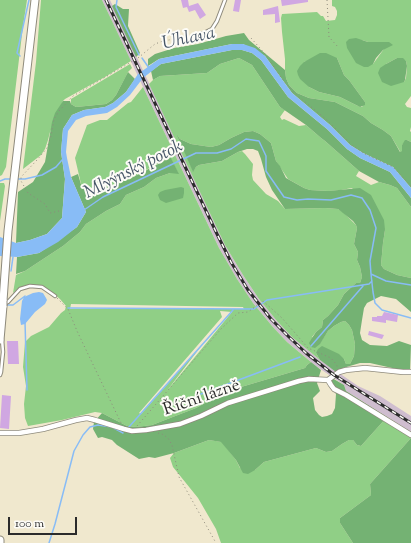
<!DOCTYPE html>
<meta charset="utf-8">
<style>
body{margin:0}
#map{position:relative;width:411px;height:543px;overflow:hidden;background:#f0e8ce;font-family:"Sorts Mill Goudy",serif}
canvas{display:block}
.scale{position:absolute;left:8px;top:517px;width:69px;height:18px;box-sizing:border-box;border:2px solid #2b2b2b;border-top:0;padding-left:5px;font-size:12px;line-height:14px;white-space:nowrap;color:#2b2b2b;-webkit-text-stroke:3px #fdfcf7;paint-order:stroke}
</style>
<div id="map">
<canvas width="411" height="543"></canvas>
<div class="scale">100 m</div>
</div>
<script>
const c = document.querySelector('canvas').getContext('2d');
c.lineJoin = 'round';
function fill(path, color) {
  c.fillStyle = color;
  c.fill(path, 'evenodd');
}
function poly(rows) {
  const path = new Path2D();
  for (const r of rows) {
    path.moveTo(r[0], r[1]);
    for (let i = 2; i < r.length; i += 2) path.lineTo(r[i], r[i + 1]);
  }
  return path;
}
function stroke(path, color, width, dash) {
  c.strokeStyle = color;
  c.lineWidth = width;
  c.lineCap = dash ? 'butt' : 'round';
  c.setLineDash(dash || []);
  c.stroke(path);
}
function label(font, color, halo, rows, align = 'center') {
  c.font = font + ' "Sorts Mill Goudy",serif';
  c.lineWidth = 4;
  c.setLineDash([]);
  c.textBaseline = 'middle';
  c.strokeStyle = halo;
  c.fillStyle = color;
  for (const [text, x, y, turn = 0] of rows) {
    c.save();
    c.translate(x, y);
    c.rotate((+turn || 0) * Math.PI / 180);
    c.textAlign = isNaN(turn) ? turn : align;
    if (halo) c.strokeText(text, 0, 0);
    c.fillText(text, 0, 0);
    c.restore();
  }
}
fill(poly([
 [102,0,110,0,225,245,243,275,259,299,277,321,292,337,320,360,358,386,380,396,411,416,411,432,346,391,344,385,316,366,287,342,272,326,253,303,237,279,219,248]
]), '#cfbdcf');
fill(poly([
 [0,0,27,0,23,26,6,167,2,175,0,176],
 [41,0,102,0,131,61,105,77,65,99,63,101,50,132,48,140,45,149,41,155,23,169,36,62],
 [332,0,411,0,411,96,405,104,407,107,411,108,411,127,410,131,411,132,411,142,407,140,402,145,402,151,401,153,391,136,383,130,371,123,363,116,335,102,309,98,297,93,289,85,286,78,285,70,285,59,282,32,281,18,282,14,317,12,321,16,323,16,326,21,335,20,337,15,337,11,335,7,332,6],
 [362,40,368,42,375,43,389,42,373,64],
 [337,58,344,75,349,80,365,102,362,107,358,106,340,97,319,92,309,87,304,62,310,60],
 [397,58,406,61,407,66,406,78,404,82,400,82,386,64],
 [239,58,252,65,280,107,285,110,280,117,282,120,284,119,299,126,306,125,321,138,325,141,359,171,356,176,371,185,379,182,390,185,397,188,411,207,411,278,397,275,384,269,381,265,383,243,385,230,352,188,341,190,328,191,310,190,304,188,288,179,276,161,271,143,260,134,253,131,244,132,231,138,219,145,211,147,191,144,180,139,178,136,193,171,196,167,199,165,222,161,238,152,242,151,245,154,253,164,252,175,253,180,266,194,278,201,285,209,325,208,338,209,343,212,356,225,357,228,354,244,358,252,357,260,360,267,362,277,360,283,356,283,344,294,338,305,328,316,323,320,322,327,316,332,312,337,320,343,328,331,334,326,341,322,345,321,349,325,352,330,355,344,354,356,350,364,346,364,344,359,316,353,320,360,292,337,277,321,259,299,243,275,225,245,149,84,153,80,160,76,207,73,220,64],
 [130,64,132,68,128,72,125,78,116,95,112,100,106,104,76,107,71,104,71,99],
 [143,87,210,229,219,248,237,279,253,303,272,326,287,342,311,362,307,365,305,368,241,387,214,398,196,408,152,425,136,427,127,426,102,413,95,412,62,420,28,426,25,418,24,404,26,386,23,367,25,342,31,336,49,327,61,313,65,310,66,306,60,299,48,289,38,285,26,286,19,288,13,293,16,275,25,271,63,246,80,232,86,224,106,211,120,204,126,195,144,187,156,178,170,173,178,173,168,153,168,158,131,178,92,193,82,188,75,158,87,125,100,120,107,120,128,103,131,102],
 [71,304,243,307,244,309,70,309],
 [220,311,232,312,166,392,202,345,141,414,139,413,222,317],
 [0,183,4,183,5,186,0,221],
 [387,417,411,432,411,438,370,484,371,495,340,518,340,523,353,543,221,543,216,529,198,498,173,467,170,458,174,453,209,440,222,442,236,460,240,468,255,470,264,462,316,448,326,452,332,451,342,444,349,440,353,440,357,445,361,446]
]), '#90cf86');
fill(poly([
 [115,4,123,9,129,9,128,26,140,53,136,57,112,6],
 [244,33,249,40,285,70,286,78,289,85,297,93,309,98,335,102,363,116,371,123,383,130,391,136,400,152,402,151,402,145,405,140,407,140,411,142,411,188,393,167,363,153,350,145,330,125,292,93,265,56,243,44,232,44,159,59,148,66,148,59,155,54,174,48,198,44,226,36],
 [356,38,368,42,389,42,393,45,383,50,376,58,373,64,368,67,364,67,356,63,347,48,346,42,349,39],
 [232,50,242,50,252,53,261,60,288,97,327,129,347,149,360,158,390,172,411,198,411,207,397,188,390,185,379,182,359,171,325,141,321,138,306,125,280,107,252,65,239,58,220,64,207,73,160,76,153,80,151,71,161,64],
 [320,53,326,53,337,58,344,75,349,80,365,102,365,105,360,107,340,97,319,92,309,87,300,79,298,75,297,71,300,66,304,62],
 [397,58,403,58,406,61,407,66,405,80,404,82,391,86,382,82,378,73,380,68,386,64],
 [128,72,135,79,126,92,113,103,105,107,84,110,72,115,63,129,61,152,65,179,62,218,47,234,30,240,16,243,18,192,33,182,45,162,52,122,55,113,63,101,70,101,71,104,76,107,106,104,112,100,116,95],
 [253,131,260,134,271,143,276,161,280,166,286,178,304,188,310,190,328,191,360,188,371,195,384,220,385,230,383,243,381,265,384,269,397,275,411,278,411,312,396,299,381,296,367,303,364,308,362,320,360,333,362,340,370,345,387,346,399,341,411,345,410,372,370,363,360,363,343,368,336,372,320,360,316,353,318,349,322,346,339,354,344,359,346,364,350,364,354,356,355,344,352,330,349,325,345,321,341,322,334,326,328,331,320,344,315,348,311,347,309,343,312,338,316,332,322,327,323,320,328,316,338,305,344,294,356,283,360,283,362,277,360,267,357,260,358,252,354,244,357,228,356,225,353,221,338,209,325,208,285,209,272,190,266,177,261,159,258,151,253,149,247,149,238,152,222,161,199,165,196,167,193,172,177,135,180,139,191,144,211,147,219,145,231,138,244,132],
 [168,152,179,174,170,173,156,178,144,187,126,195,120,204,106,211,86,224,80,232,63,246,25,271,16,274,17,257,39,253,77,227,86,212,71,177,78,174,82,188,92,193,131,178,162,162,168,158],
 [181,187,184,188,184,193,183,198,166,203,160,200,158,195,160,192,165,190],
 [311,362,321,370,317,383,320,391,313,398,315,410,319,415,322,417,327,416,332,414,335,408,336,394,330,385,332,378,344,385,346,391,387,417,361,446,357,445,353,440,349,440,342,444,332,451,326,452,316,448,264,462,255,470,248,474,243,473,236,460,221,442,209,440,174,453,155,458,149,457,139,459,117,445,112,440,102,437,98,438,93,429,94,422,102,413,127,426,136,427,152,425,196,408,214,398,241,387,305,368,307,365],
 [411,438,411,543,353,543,340,523,340,518,371,495,370,484]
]), '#74b273');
fill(poly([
 [232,44,243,44,255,48,265,56,292,93,330,125,350,145,363,153,393,167,411,188,411,198,390,172,360,158,347,149,327,129,288,97,261,60,252,53,242,50,232,50,161,64,143,78,130,95,117,107,107,113,86,116,76,120,68,131,66,152,67,158,71,177,86,212,77,227,58,242,39,253,17,257,0,256,0,237,16,243,30,240,47,234,62,218,65,179,61,152,63,129,72,115,84,110,105,107,113,103,126,92,138,74,159,59],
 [39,292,43,293,46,298,47,300,45,304,35,312,25,324,21,325,20,319,22,301,24,297,33,293]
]), '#88bcf6');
stroke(poly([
 [117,0,116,7,139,55],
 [20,56,17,53,29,0],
 [142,58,149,68],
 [17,179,25,179,42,175,56,167,62,160],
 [0,181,5,179,12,179],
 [84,210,103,197,196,153,217,153,231,149,246,139,259,141,266,156,266,171,284,197,297,200,308,199,331,200,351,195,362,198,370,210,376,228,370,261,371,274,386,281,411,285],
 [11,271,13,257],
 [371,274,373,292,375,303,382,310,411,318],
 [5,305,13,305,25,296],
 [68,308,254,309,267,300,369,284,372,281],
 [25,322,27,390],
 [311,346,363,286],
 [201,394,300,357],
 [128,428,233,310],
 [49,543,55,524,74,451,83,435,90,427,98,425,112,427,123,433]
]), '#88bcf6', 1.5);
fill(poly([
 [181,0,188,0,189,6,198,3,206,15,200,19,195,10,189,12,187,7,183,8],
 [235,0,241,0,239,12,233,11],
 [281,0,308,0,308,2,282,6],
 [278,6,280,22,275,23,275,14,263,15,263,10],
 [384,312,398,315,397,322,386,320,386,323,372,321,372,317,377,317,377,316,382,316],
 [369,331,384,335,382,339,368,335],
 [7,341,18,341,19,364,8,364],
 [2,395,11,396,9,429,0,428]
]), '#d0a7e2');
const lane = poly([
 [195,36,204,33,212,29,217,21,225,0],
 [4,304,8,302,20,289,30,286,42,287,55,296],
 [0,375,1,372,3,352,2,339]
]);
const street = poly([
 [328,380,331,385,334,389,346,395,411,435],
 [0,433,19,433,43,429,76,420,87,418,95,420,124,429,132,431,146,430,180,424,201,416,228,403,299,381,309,379,328,380,339,372,346,370,365,368,403,372,411,372]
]);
const primary = poly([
 [3,301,8,231,35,0],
 [0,340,3,306],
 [0,540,0,543]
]);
stroke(lane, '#8e8a7c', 4.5);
stroke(street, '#8e8a7c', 6);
stroke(primary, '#8e8a7c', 9);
stroke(poly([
 [327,0,329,37,338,47],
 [251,38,266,55,280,76,293,92,327,120,353,146,365,154,393,167,411,186],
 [59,211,50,213,45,204,28,193,21,181,21,177,37,160,47,148,51,136,54,119,59,111,73,96,138,58,155,44,163,41,192,36],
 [57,298,68,309,77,331,121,423],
 [137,426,221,329,238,313,248,312,263,301,282,318,308,348,331,358,336,364,338,368],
 [158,433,162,434,168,438,172,445,179,477,216,543]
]), '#8e8a7c', 1, [1, 3]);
stroke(lane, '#fff', 2.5);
stroke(street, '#fff', 4.5);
stroke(primary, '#fff', 7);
const rail = poly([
 [106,0,217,234,231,262,248,290,271,319,289,337,306,353,334,375,411,423]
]);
stroke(rail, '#2b2b2b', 3);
stroke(rail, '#fdfcf7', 1.5, [4.5]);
const primaryBridge = poly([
 [3,306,3,301]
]);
stroke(primaryBridge, '#8e8a7c', 9, []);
stroke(primaryBridge, '#fff', 7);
label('17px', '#2b2b2b', '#fdfcf7', [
 ["Říční lázně",202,399,-19]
]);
label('italic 18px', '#475668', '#fdfcf7', [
 ["Úhlava",189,40,-12],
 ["Mlyýnský potok",134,171,-27]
]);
</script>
